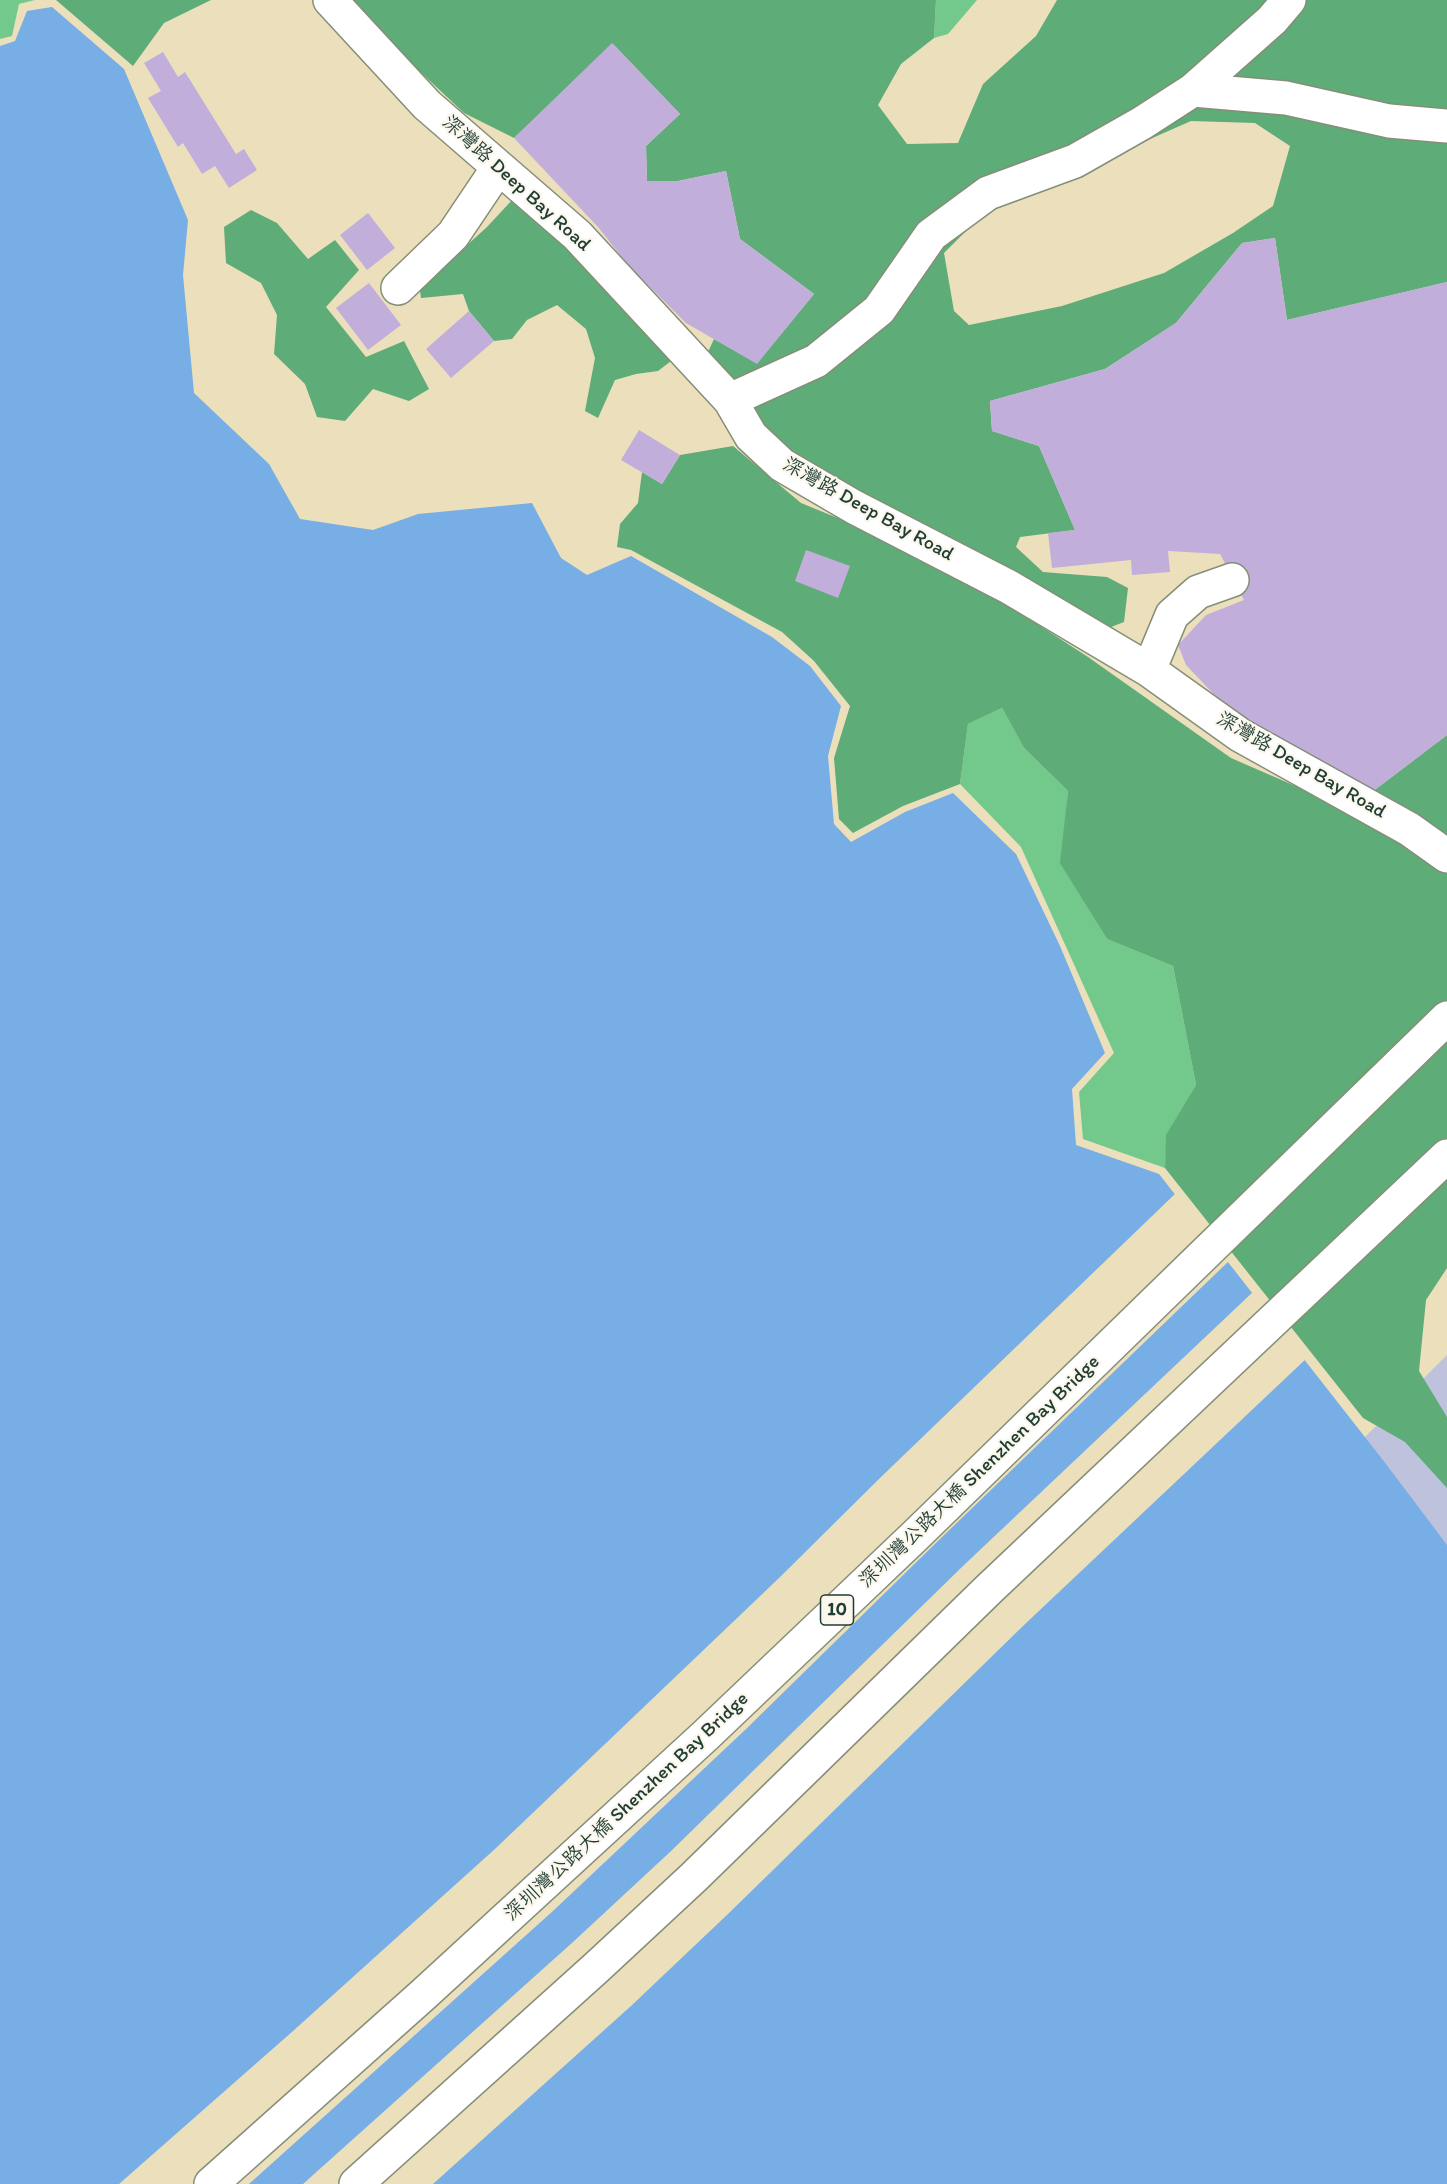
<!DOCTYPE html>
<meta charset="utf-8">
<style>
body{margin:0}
canvas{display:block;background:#ebdfbc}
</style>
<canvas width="1447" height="2184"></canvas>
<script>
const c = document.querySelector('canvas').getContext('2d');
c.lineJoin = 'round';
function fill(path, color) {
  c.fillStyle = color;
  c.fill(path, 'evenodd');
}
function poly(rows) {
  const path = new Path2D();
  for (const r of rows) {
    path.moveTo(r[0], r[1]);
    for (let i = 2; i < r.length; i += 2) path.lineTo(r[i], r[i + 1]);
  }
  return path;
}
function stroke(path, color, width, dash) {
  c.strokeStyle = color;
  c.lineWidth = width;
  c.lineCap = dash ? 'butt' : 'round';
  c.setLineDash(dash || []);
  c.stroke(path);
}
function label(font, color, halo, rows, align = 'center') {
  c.font = font + ' Itim,"LXGW WenKai TC",sans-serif';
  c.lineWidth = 4.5;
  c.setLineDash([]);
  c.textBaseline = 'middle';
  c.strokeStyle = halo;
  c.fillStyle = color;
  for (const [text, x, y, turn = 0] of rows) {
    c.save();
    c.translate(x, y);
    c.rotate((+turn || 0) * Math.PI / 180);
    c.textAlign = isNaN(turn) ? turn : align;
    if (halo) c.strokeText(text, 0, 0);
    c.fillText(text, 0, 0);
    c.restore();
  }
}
fill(poly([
 [1447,1355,1447,1588,1347,1455]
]), '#bfc2dd');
fill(poly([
 [0,0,35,0,19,4,12,36,0,39],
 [936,0,977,0,948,34,934,38],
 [1002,708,1024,748,1068,791,1061,863,1107,939,1173,966,1196,1085,1167,1135,1165,1168,1083,1139,1079,1092,1114,1053,1021,847,960,784,968,724]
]), '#73c88c');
fill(poly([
 [56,0,211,0,164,23,133,66],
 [352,0,936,0,934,38,901,64,878,105,907,144,958,143,983,84,1036,36,1057,0,1447,0,1447,282,1287,320,1275,238,1242,243,1176,323,1105,369,990,401,992,431,1039,446,1075,530,1020,537,1016,547,1043,572,1107,577,1128,588,1124,622,1106,629,865,498,795,456,764,428,739,387,708,352,714,339,757,363,814,294,740,239,726,171,678,181,647,181,646,146,680,114,613,44,514,138,464,113,413,65],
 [1191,121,1255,123,1290,146,1273,206,1233,233,1164,273,1062,306,969,325,954,311,944,253,993,204,1107,158],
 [513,199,564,241,675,358,658,371,636,374,615,380,598,418,585,411,595,358,586,329,557,305,527,320,512,339,494,341,469,311,463,294,421,298,419,283,443,267,487,227],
 [251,210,277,223,308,259,335,240,359,270,326,307,366,357,404,341,429,389,409,401,373,389,345,421,317,417,305,384,274,354,277,315,261,283,226,263,224,227],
 [733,446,801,503,867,530,1017,611,1088,657,1231,758,1316,795,1397,838,1447,874,1447,1268,1426,1300,1419,1371,1447,1417,1447,1488,1405,1442,1363,1418,1165,1168,1166,1135,1196,1085,1173,966,1107,939,1060,863,1068,791,1024,748,1002,708,968,724,960,784,903,806,853,833,839,819,834,758,850,706,814,661,782,632,631,550,617,547,620,524,638,503,642,472,662,484,680,455],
 [1447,735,1447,838,1372,792]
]), '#5eac78');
fill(poly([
 [52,7,124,69,188,220,183,275,194,393,269,464,300,519,373,530,418,514,532,503,561,558,587,575,631,556,772,637,810,666,841,706,828,756,834,824,851,842,905,812,953,793,1016,854,1060,946,1105,1053,1072,1089,1076,1145,1159,1174,1386,1464,1447,1545,1447,2184,0,2184,0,46,15,41,27,11]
]), '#77aee6');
fill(poly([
 [1177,1192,1230,1260,940,1539,745,1730,553,1911,249,2184,119,2184,293,2031,496,1848,778,1579,881,1477],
 [1254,1291,1307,1358,1023,1626,728,1914,631,2006,433,2184,303,2184,573,1942,670,1852,964,1565]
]), '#ebdfbc');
fill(poly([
 [612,43,680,114,646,146,647,181,678,181,726,171,740,239,814,294,757,364,686,323,628,265,598,227,514,138],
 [163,52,178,77,185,72,236,154,244,149,257,170,229,188,215,166,202,174,183,143,178,147,148,98,161,91,144,63],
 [368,213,395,248,367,270,340,235],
 [1275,238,1287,320,1447,282,1447,735,1372,792,1224,705,1186,665,1178,645,1206,615,1244,600,1220,554,1168,551,1170,572,1132,575,1131,560,1052,568,1048,533,1075,530,1039,446,992,431,990,401,1105,369,1176,323,1242,243],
 [369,283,401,325,368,350,336,308],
 [469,311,494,341,451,378,426,349],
 [639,430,680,455,662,484,621,460],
 [806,550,850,566,838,598,795,581]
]), '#c2aedb');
const minor = poly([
 [330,0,427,105,577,235,730,400,751,436,782,465,854,507,1009,587,1149,670,1240,735,1409,829,1447,856],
 [1193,90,1286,98,1389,121,1447,126],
 [398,288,453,235,498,168],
 [730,400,816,361,879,310,931,235,988,193,1075,161,1142,123,1193,90,1272,20,1289,0],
 [1149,670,1172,615,1198,592,1232,580]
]);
const highway = poly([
 [211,2184,424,1994,706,1735,917,1534,1447,1018],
 [356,2184,596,1968,694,1877,988,1590,1447,1156]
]);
stroke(minor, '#858e78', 36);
stroke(highway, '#858e78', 36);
stroke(minor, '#fff', 33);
stroke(highway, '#fff', 33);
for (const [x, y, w] of [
 [837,1610,33]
]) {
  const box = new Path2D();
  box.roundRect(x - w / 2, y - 15, w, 30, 4.5);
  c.fillStyle = '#fbf7ec';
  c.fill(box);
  stroke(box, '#1f3d34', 1.5);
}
label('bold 18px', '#1f3d34', null, [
 ["10",837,1610]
]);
label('20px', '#1f3d34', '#fbf7ec', [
 ["深灣路 Deep Bay Road",516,184,42],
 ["深灣路 Deep Bay Road",868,510,29],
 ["深灣路 Deep Bay Road",1301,766,30],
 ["深圳灣公路大橋 Shenzhen Bay Bridge",980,1472,-44],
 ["深圳灣公路大橋 Shenzhen Bay Bridge",627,1807,-43]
]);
</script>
